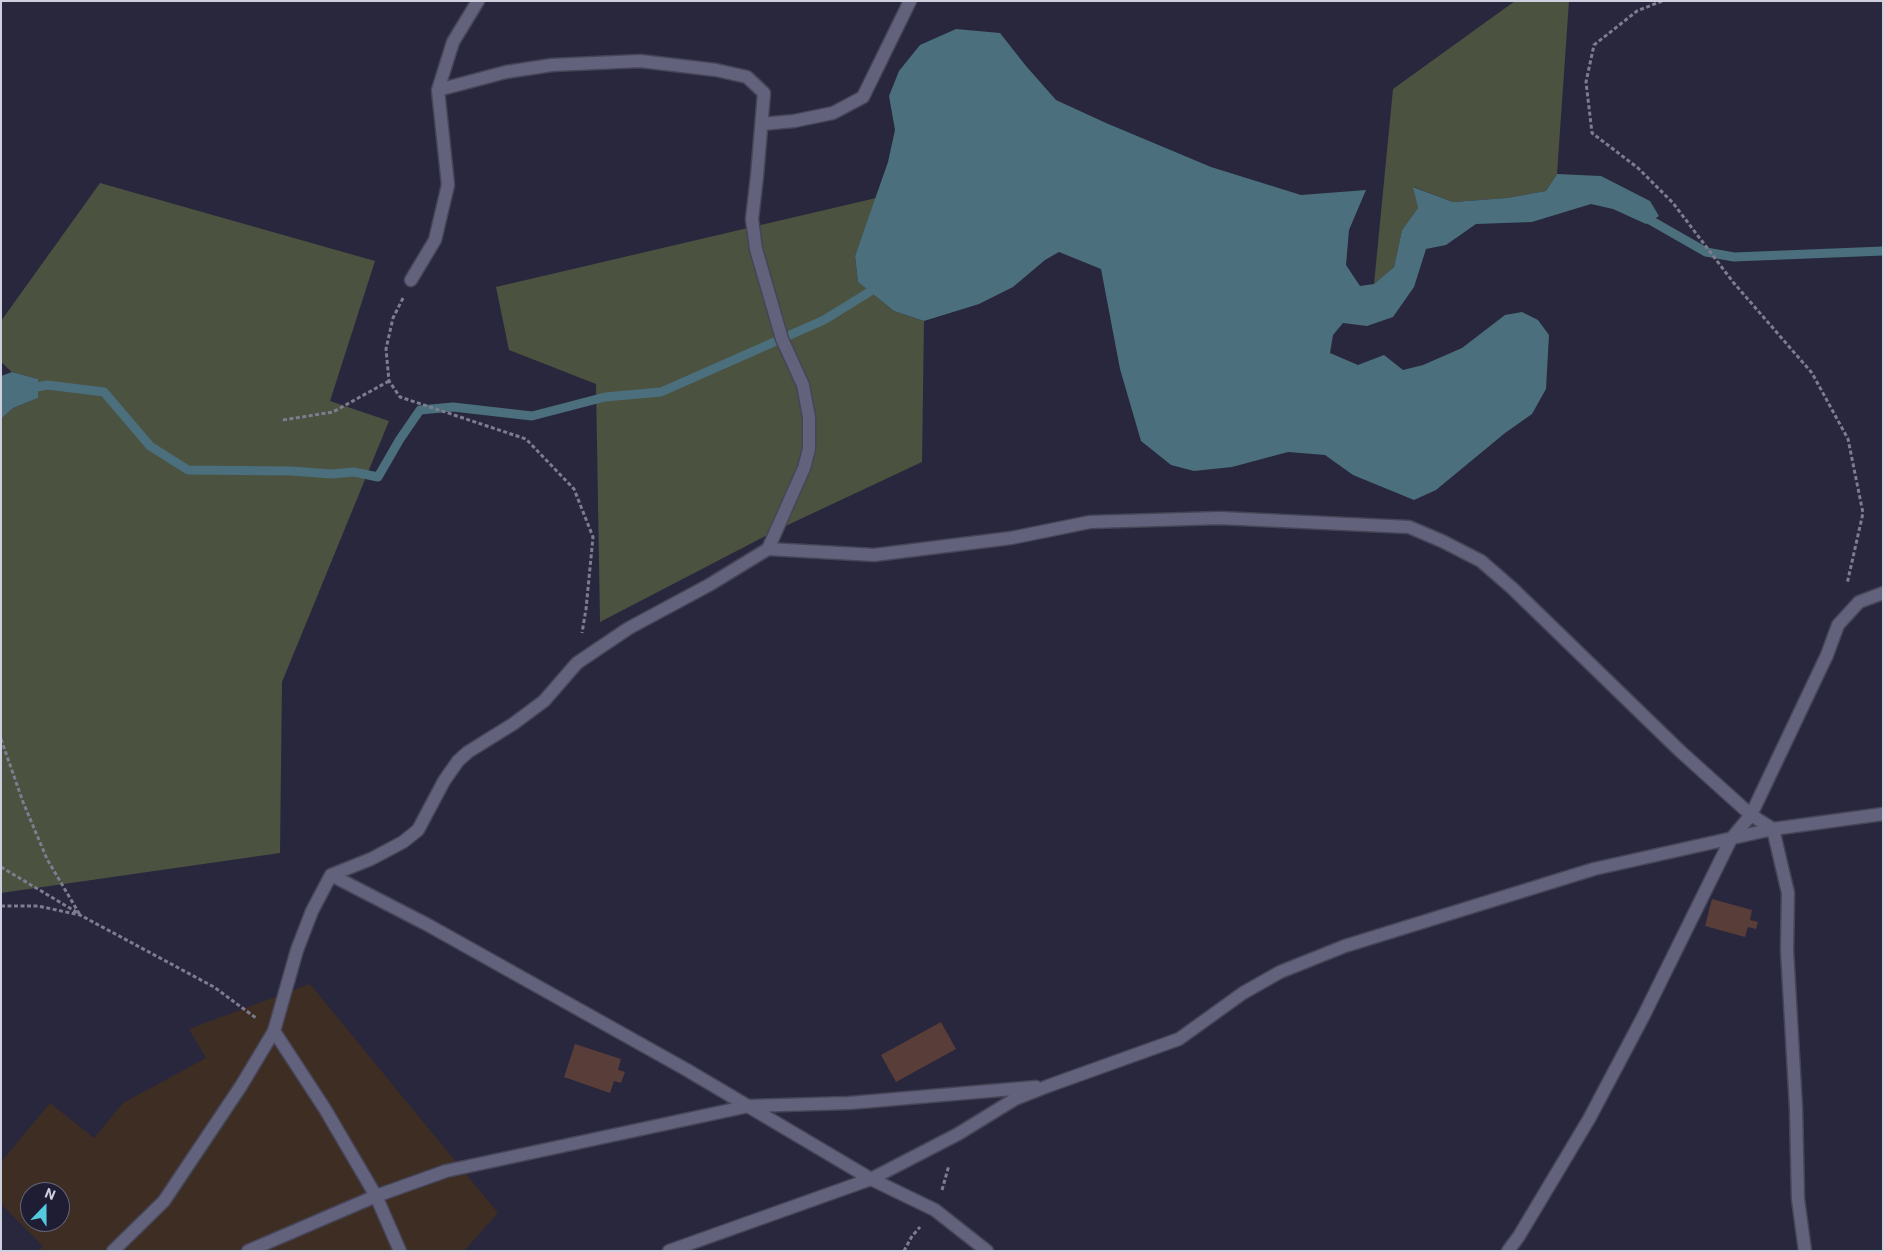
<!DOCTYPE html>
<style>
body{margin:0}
#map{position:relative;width:1884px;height:1252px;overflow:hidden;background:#28273d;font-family:Roboto,sans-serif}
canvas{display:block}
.frame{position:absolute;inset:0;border:2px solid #cfd0df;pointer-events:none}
.north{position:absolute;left:20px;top:1182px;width:50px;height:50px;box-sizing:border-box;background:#1e1d33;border:1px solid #656578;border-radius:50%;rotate:22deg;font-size:14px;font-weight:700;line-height:20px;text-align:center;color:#cfd0df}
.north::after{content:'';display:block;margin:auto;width:18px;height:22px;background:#54cade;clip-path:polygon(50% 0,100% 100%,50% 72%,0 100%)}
</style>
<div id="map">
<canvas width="1884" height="1252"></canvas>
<div class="frame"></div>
<div class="north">N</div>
</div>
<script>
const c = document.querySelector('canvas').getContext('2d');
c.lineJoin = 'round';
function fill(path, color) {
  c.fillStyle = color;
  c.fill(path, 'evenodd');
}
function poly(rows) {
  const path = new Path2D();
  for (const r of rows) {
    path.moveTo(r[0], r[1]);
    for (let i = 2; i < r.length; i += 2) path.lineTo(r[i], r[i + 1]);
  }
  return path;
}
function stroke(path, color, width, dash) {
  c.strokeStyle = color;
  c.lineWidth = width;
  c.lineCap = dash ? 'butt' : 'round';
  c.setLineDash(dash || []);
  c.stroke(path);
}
fill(poly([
 [310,984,498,1213,464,1251,38,1251,43,1246,1,1204,1,1162,50,1103,94,1138,123,1103,206,1058,189,1029],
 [30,1192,60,1192,60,1222,30,1222]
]), '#3e2d23');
fill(poly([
 [1515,1,1569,1,1557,174,1546,191,1507,198,1453,202,1414,187,1418,208,1402,230,1394,267,1374,284,1393,89],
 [100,183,375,261,330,401,389,421,282,682,280,853,1,893,1,419,13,408,38,398,38,379,12,372,1,362,1,321],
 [876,198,855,256,858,282,894,311,924,321,922,462,777,530,600,622,596,384,509,350,496,287]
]), '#4b5240');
fill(poly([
 [956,29,1000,33,1026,66,1056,100,1106,123,1211,167,1301,195,1366,190,1349,230,1346,265,1360,286,1374,284,1394,267,1402,230,1418,208,1413,187,1453,202,1507,198,1546,191,1557,174,1601,176,1650,201,1659,216,1646,224,1613,209,1591,204,1532,222,1476,224,1446,245,1426,249,1414,287,1393,317,1367,326,1343,323,1333,335,1330,353,1358,365,1384,355,1403,370,1423,365,1462,348,1505,315,1522,312,1538,320,1549,335,1546,389,1532,414,1505,433,1436,490,1414,500,1353,475,1325,455,1288,452,1232,467,1194,471,1171,465,1141,441,1120,369,1101,269,1059,252,1045,260,1013,287,979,304,924,321,894,311,858,282,855,256,888,162,895,130,889,96,899,71,920,45],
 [12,372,38,379,38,398,13,408,1,419,1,376]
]), '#4b6f7c');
stroke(poly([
 [1643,216,1706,252,1734,257,1883,251],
 [27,389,47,385,104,392,150,446,188,470,291,471,332,474,354,472,378,477,400,439,420,410,453,407,532,416,605,397,661,392,824,320,879,286]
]), '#4b6f7c', 9);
fill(poly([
 [1712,899,1752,910,1750,920,1758,922,1756,929,1748,927,1745,937,1705,926],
 [941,1022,956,1049,896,1082,881,1055],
 [575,1044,621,1059,618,1070,625,1072,621,1083,614,1081,610,1093,564,1077]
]), '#593d38');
const minor = poly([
 [438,90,506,72,552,65,640,61,716,70,747,77,764,93,757,176,752,219,756,249,782,339,803,385,809,417,809,449,804,468,768,549],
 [762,124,794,121,833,113,863,97,910,1],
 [411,280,435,240,448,185,438,90,453,42,478,1],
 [331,875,428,925,687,1070,871,1179,935,1210,987,1251],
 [113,1251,164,1201,241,1086,274,1031],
 [248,1251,376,1196,446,1171,749,1106,849,1103,1036,1087],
 [400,1251,376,1196,325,1109,274,1031,297,950,312,911,331,875,371,859,403,842,418,830,444,781,458,761,468,752,513,724,544,701,577,663,629,628,709,585,768,549,874,555,1011,538,1090,522,1220,518,1409,527,1442,541,1481,561,1512,588,1680,751,1751,815,1773,829,1788,893,1787,950,1796,1108,1798,1199,1805,1251],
 [669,1251,871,1179,958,1134,1015,1099,1048,1086,1179,1039,1243,993,1280,972,1345,946,1594,869,1773,829,1883,814],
 [1508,1251,1519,1236,1589,1119,1643,1017,1731,839,1751,815,1827,655,1838,625,1859,602,1883,593]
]);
stroke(minor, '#464558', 15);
stroke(poly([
 [1662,1,1637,11,1594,45,1586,82,1592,133,1638,168,1673,203,1733,282,1812,373,1848,439,1863,513,1847,584],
 [403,298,393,318,386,349,389,381,400,397,526,439,574,489,593,537,586,609,582,633],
 [283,420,333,412,389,381],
 [1,739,23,802,47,859,80,915],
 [1,867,78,913],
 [1,906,38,906,80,915,214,987,256,1018],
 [942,1190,949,1165],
 [904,1251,912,1236,920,1227]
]), '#7d7d90', 3, [4, 2.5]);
stroke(minor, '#62627c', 12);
</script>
